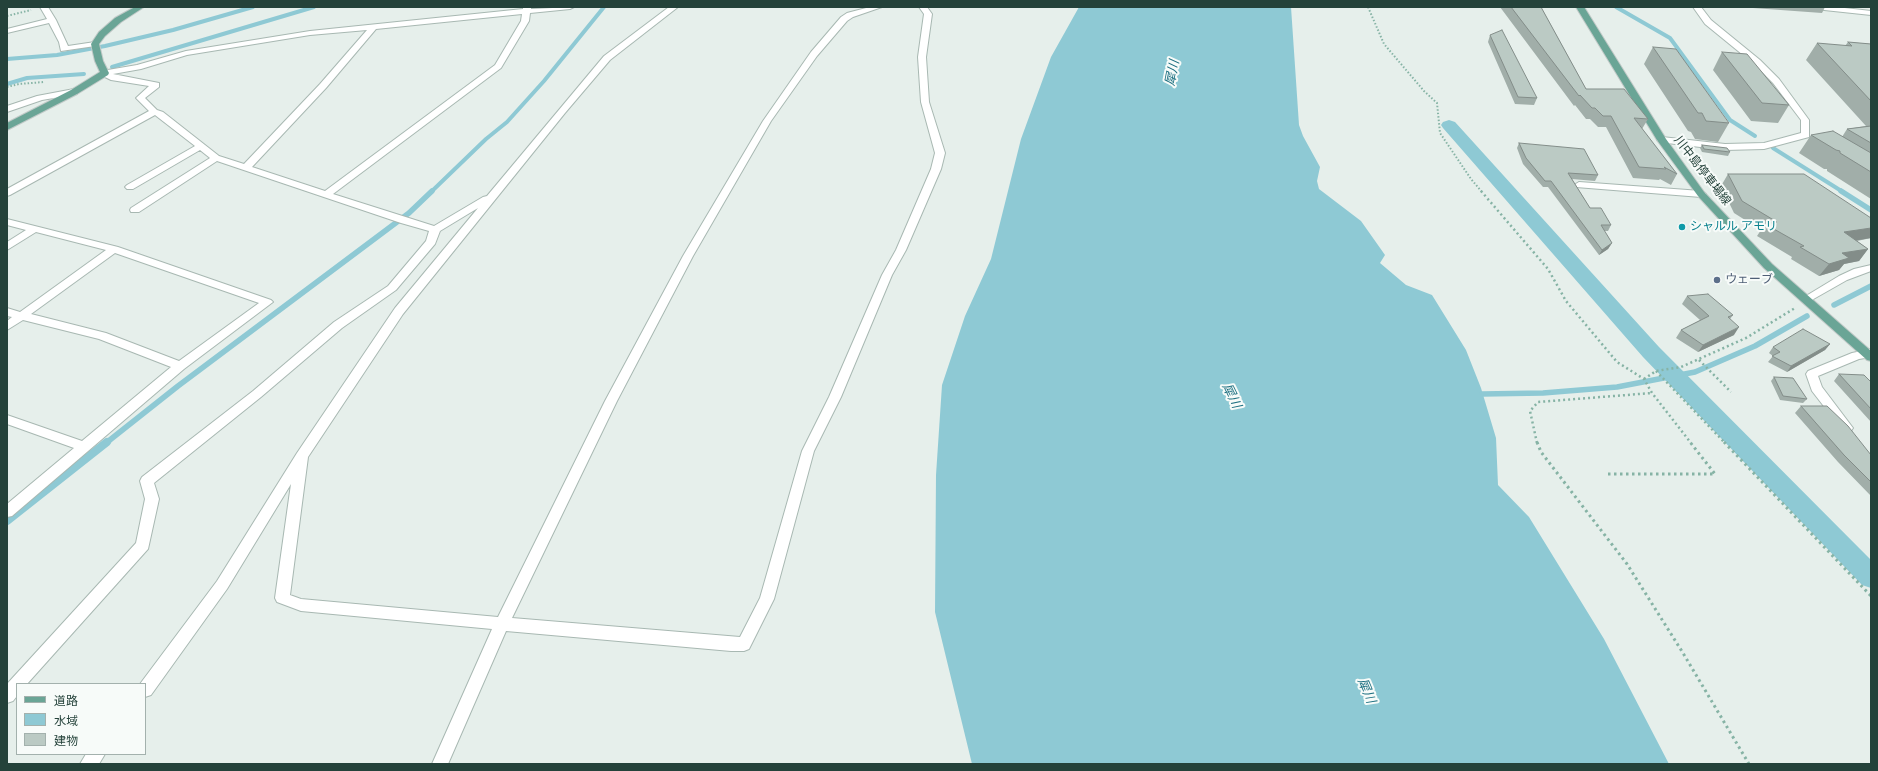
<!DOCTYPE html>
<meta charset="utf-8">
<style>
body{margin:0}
#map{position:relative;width:1878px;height:771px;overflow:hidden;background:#e6efeb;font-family:"Varela Round","Noto Sans JP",sans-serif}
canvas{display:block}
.frame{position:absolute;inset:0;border:8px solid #24423a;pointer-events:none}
.legend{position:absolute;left:16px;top:683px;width:130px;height:72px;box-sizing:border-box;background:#f7fbf9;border:1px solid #a3b1ad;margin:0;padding:5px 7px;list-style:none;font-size:12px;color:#24423a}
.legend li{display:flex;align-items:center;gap:8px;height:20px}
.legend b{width:20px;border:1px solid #a3b1ad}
</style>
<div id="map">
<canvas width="1878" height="771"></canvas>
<div class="frame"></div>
<ul class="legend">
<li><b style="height:5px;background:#6aa596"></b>道路</li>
<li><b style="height:11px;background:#8ec9d4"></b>水域</li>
<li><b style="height:11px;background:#bbcac4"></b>建物</li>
</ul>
</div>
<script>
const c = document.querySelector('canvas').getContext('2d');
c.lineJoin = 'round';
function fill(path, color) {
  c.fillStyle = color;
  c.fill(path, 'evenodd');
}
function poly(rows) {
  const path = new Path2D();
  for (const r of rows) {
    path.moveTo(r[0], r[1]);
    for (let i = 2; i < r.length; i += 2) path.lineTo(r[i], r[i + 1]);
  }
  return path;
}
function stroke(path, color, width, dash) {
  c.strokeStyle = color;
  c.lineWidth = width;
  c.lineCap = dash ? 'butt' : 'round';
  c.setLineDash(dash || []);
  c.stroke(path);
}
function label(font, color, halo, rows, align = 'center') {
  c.font = font + ' "Varela Round","Noto Sans JP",sans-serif';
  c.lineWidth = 4;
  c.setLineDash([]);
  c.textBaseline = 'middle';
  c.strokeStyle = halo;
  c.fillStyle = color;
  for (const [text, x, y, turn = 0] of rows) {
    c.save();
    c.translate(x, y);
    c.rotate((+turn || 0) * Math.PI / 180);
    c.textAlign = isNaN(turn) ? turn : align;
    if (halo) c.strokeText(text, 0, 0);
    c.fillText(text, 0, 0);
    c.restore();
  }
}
fill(poly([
 [1079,7,1291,7,1299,125,1303,136,1320,167,1317,181,1319,189,1361,221,1385,255,1380,263,1406,285,1432,295,1466,350,1481,388,1496,438,1498,485,1529,517,1604,639,1669,764,972,764,935,612,936,475,942,385,965,316,991,259,1021,139,1051,57]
]), '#8ec9d4');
stroke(poly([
 [1616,7,1670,38,1730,120,1755,136],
 [7,59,57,55,105,46,173,30,253,7],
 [112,67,314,7],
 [7,84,27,78,84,74],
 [1773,148,1843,192],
 [431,192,486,139,507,122,544,81,604,7]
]), '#8ec9d4', 4);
stroke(poly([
 [1841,191,1871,210],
 [1834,305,1871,286],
 [1482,394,1543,393,1617,387,1695,372,1755,346,1807,316],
 [106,443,178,386,409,213,432,191]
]), '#8ec9d4', 5.5);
stroke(poly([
 [7,521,107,442]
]), '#8ec9d4', 8);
fill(poly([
 [1449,120,1455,122,1659,347,1871,560,1871,588,1862,585,1643,357,1443,128,1441,125,1443,122,1449,120]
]), '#8ec9d4');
const minor = poly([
 [40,7,48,7,56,20,68,46,95,42,99,44,95,46,61,51,59,42,49,23,7,33,7,29,47,19,40,7],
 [523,7,531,7,531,9,574,7,570,9,530,13,529,21,501,68,333,194,434,226,483,197,487,196,604,56,669,7,678,7,610,60,565,113,403,314,308,457,290,595,301,599,498,617,605,401,683,256,763,121,811,52,841,17,847,13,870,7,882,7,853,17,847,21,817,56,771,121,693,256,617,401,512,618,740,637,760,598,802,451,829,397,882,275,896,250,931,169,935,153,921,102,918,57,924,14,919,7,927,7,932,14,926,57,929,102,945,153,941,169,906,250,892,275,841,397,814,451,774,599,749,649,744,651,731,651,506,631,448,764,432,764,492,629,301,611,277,602,275,598,291,484,227,589,151,695,145,697,145,684,140,684,217,581,297,453,395,308,478,208,440,231,435,244,396,290,342,328,261,397,154,483,159,499,148,549,27,684,17,684,17,696,13,701,7,703,7,684,136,543,145,499,140,481,142,477,253,391,334,322,388,286,426,241,429,231,401,223,217,161,139,212,131,212,130,210,131,208,210,158,200,150,133,189,127,189,125,187,127,185,195,146,155,115,10,195,7,196,7,189,149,111,136,98,149,86,111,80,103,76,101,73,102,71,137,65,186,51,310,31,523,9,523,7],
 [522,14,521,21,495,65,325,191,252,167,326,88,376,29,522,14],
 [367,30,320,84,244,164,219,156,163,112,157,110,145,98,159,87,159,83,113,74,141,69,187,55,310,35,367,30],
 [1693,7,1701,7,1711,20,1760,60,1779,79,1809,120,1809,137,1764,149,1725,150,1659,142,1657,140,1662,137,1725,144,1764,143,1801,133,1801,120,1773,83,1754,64,1705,24,1693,7],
 [1811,7,1836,7,1871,11,1871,15,1815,9,1811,7],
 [74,89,77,90,77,94,42,100,7,112,7,106,37,96,74,89],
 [1579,182,1701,191,1706,194,1701,197,1576,187,1574,185,1579,182],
 [7,219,118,247,271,300,273,302,184,369,12,516,7,517,7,504,74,448,7,424,7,415,82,441,171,367,99,339,23,320,7,330,7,321,12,317,7,316,7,308,20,312,106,250,36,232,7,250,7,242,26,230,7,225,7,219],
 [115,253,259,303,179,361,106,333,31,314,115,253],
 [1871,265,1871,271,1847,280,1810,301,1806,302,1801,299,1839,276,1854,269,1871,265],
 [1871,349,1871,357,1859,359,1818,376,1822,387,1853,428,1851,431,1847,433,1843,431,1812,391,1806,374,1808,371,1852,353,1871,349],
 [86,754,105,754,99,764,80,764,86,754]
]);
const major = poly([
 [135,7,144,7,121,22,105,36,99,44,103,61,109,73,108,75,77,94,7,130,7,123,71,90,100,72,95,61,91,44,99,32,115,18,135,7],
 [1576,7,1584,7,1666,139,1704,192,1772,264,1871,351,1871,361,1867,360,1764,268,1698,196,1657,140,1576,7]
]);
stroke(minor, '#a8b8b2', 2);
stroke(major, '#c2cac8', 2);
stroke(poly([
 [1368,7,1384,44,1424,91,1437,103,1440,133,1471,179,1482,192],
 [7,16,31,10],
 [7,87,19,84,44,82]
]), '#86b3a5', 2, [1.5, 2]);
stroke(poly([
 [1481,191,1548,269,1566,301,1617,362,1644,379,1652,393,1691,443],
 [1699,360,1731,392],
 [1656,371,1725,443],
 [1644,379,1656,371,1681,367,1746,338,1795,308],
 [1537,443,1530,411,1538,402,1652,393]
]), '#86b3a5', 2.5, [2, 3]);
stroke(poly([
 [1537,442,1541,452,1627,564,1683,653,1749,764],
 [1724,442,1871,596],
 [1608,474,1715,474,1690,442]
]), '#86b3a5', 3, [2.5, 3.5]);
fill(minor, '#fff');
fill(major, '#6aa596');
fill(poly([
 [1500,7,1541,7,1586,89,1648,119,1642,129,1677,174,1671,185,1660,179,1659,180,1633,178,1606,127,1598,127,1590,119,1586,119,1575,105,1574,106],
 [1752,7,1825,7,1822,13,1753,8],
 [1490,35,1537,98,1534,105,1515,104,1488,42],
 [1848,42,1871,44,1871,199,1827,171,1827,169,1824,169,1799,153,1811,135,1842,137,1847,129,1866,126,1806,60,1817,43,1845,46],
 [1653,47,1729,123,1718,142,1695,139,1691,132,1688,131,1644,64],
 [1722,52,1789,105,1778,123,1751,121,1713,70],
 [1519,143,1598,175,1595,181,1572,179,1590,208,1611,225,1608,231,1604,231,1612,243,1608,249,1599,255,1548,187,1543,187,1523,164,1517,148],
 [1702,145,1730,152,1728,156,1702,152,1700,148],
 [1728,174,1871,218,1871,238,1857,241,1868,249,1859,261,1844,264,1839,270,1819,276,1791,259,1792,257,1757,236,1761,230,1734,213,1721,186],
 [1687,296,1733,315,1730,319,1734,335,1698,352,1676,338,1681,330,1700,320,1682,304],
 [1830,344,1825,350,1787,372,1768,362,1773,356,1769,353,1773,347],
 [1839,374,1871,382,1871,422,1834,381],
 [1774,377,1807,399,1803,403,1780,400,1771,381],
 [1801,406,1871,455,1871,496,1838,462,1795,413]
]), '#a1aea9');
fill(poly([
 [1871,228,1871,238,1835,244,1844,232],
 [1612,243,1608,249,1599,255,1602,250],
 [1868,249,1859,261,1844,264,1839,270,1819,276,1829,264,1842,253],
 [1739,327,1734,335,1698,352,1703,345],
 [1830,344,1825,350,1787,372,1791,366]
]), '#838d89');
const building = poly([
 [1511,7,1541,7,1586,89,1624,89,1648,119,1634,118,1677,174,1664,167,1666,169,1639,167,1611,116,1603,116,1595,108,1592,108,1580,95,1579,96,1511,7],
 [1502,30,1537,98,1518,97,1490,35,1502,30],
 [1848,42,1871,44,1871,101,1817,43,1852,46,1848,42],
 [1653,47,1676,49,1729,123,1706,121,1702,113,1698,113,1653,47],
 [1722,52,1747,54,1789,105,1762,103,1722,52],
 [1871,126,1871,143,1847,129,1871,126],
 [1833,131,1871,153,1871,172,1840,153,1840,151,1836,150,1811,135,1833,131],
 [1519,143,1584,149,1598,175,1568,173,1590,208,1601,208,1611,225,1601,225,1612,243,1602,250,1551,181,1545,181,1526,158,1519,143],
 [1702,145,1727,148,1730,152,1704,149,1702,145],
 [1728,174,1804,174,1871,218,1871,228,1844,232,1868,249,1842,253,1849,258,1829,264,1800,247,1804,246,1765,224,1777,222,1742,201,1728,174],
 [1708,294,1733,315,1728,317,1739,327,1703,345,1681,330,1709,316,1687,296,1708,294],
 [1803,329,1830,344,1791,366,1772,356,1780,352,1773,347,1803,329],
 [1839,374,1864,375,1871,382,1871,409,1839,374],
 [1774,377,1793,378,1807,399,1783,396,1774,377],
 [1801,406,1827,406,1848,426,1871,455,1871,482,1844,455,1801,406]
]);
fill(building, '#bbcac4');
stroke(building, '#838d89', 1);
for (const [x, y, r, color] of [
 [1682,227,4,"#0f9aa8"],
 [1717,280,4,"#5c6f8a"]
]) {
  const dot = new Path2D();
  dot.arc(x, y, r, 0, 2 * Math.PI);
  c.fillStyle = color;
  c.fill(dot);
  stroke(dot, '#f7fbf9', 1.5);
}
label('12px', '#24423a', '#f7fbf9', [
 ["川中島停車場線",1702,171,52]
]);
label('12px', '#0d838f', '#f7fbf9', [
 ["シャルル アモリ",1690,227]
], 'left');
label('12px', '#4e5e75', '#f7fbf9', [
 ["ウェーブ",1725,280]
], 'left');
label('italic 13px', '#1c6f80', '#f7fbf9', [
 ["犀川",1173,73,-79],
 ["犀川",1231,396,64],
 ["犀川",1366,691,67]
]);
</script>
